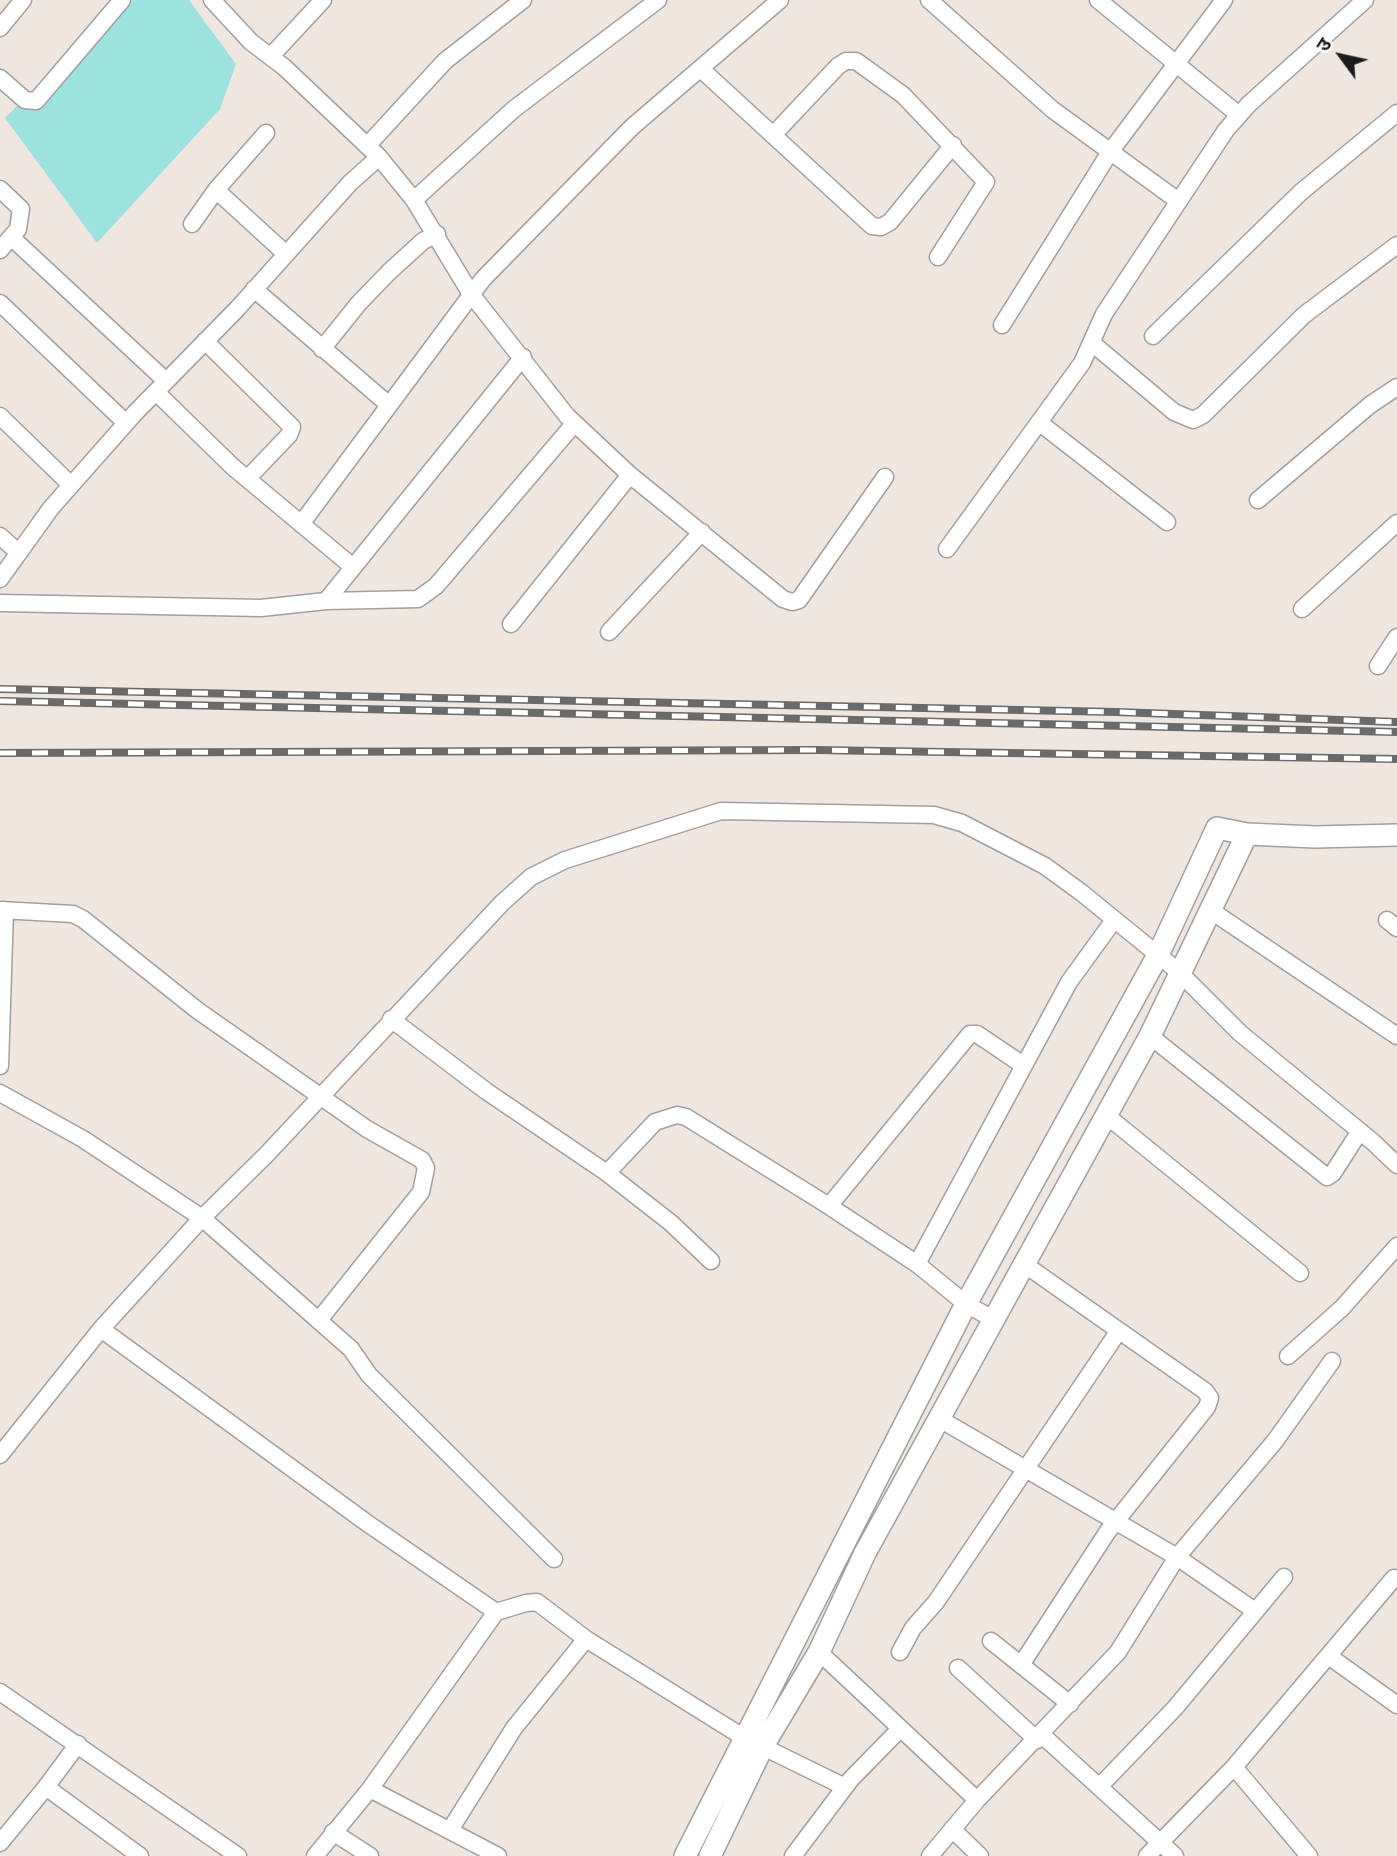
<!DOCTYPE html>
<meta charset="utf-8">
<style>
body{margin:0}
#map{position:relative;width:1397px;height:1856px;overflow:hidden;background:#efe6e0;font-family:Mulish,"Noto Sans Devanagari",sans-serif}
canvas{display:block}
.north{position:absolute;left:1306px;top:21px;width:70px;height:70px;-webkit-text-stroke:5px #fff;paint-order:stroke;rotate:303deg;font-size:19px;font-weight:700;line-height:28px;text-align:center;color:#1c1c1c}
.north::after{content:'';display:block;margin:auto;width:24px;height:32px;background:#1c1c1c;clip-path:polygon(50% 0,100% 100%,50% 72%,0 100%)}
</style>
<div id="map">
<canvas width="1397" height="1856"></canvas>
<div class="north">उ</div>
</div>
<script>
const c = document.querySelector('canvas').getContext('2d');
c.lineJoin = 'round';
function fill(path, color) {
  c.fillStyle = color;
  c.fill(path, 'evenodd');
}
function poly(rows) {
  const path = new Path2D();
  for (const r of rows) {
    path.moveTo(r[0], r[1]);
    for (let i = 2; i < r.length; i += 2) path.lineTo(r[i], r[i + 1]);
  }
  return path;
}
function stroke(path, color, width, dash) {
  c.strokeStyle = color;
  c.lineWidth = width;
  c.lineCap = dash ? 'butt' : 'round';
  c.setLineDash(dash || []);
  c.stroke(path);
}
fill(poly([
 [133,0,189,0,236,64,220,109,97,243,5,118,18,105,37,111]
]), '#9ce2de');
const minor = poly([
 [929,0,1053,110,1177,200],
 [1098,0,1239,115],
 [0,28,23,0],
 [271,56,323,0],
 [702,70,872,226,881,227,890,222,953,145],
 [0,78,25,100,36,101,122,0],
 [774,134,838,66,846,61,856,61,903,95,986,182,938,257],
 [367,146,445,61,523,0],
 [379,157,414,200,471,294,567,416,630,475,783,599,792,602,799,600,885,477],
 [0,189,21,209,18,229,0,250],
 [216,190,286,254],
 [414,200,514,109,658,0],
 [192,224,216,190,266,133],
 [11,237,166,381],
 [254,289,389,405],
 [0,303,126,423],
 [1002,325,1110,152,1224,0],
 [1153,336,1301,192,1397,113],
 [205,341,292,427,289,435,247,479],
 [1092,343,1174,412,1193,420,1203,415,1304,315,1397,245],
 [322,349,359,303,389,272,423,241,437,234],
 [156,392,233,467,353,567],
 [0,416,71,485],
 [1040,423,1167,522],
 [1258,500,1370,405,1397,387],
 [301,524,483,279,632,127,780,0],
 [0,536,19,553],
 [947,549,1082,363,1104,314,1226,130,1249,104,1365,0],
 [0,579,51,508,135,413,237,309,350,183,379,157,284,67,251,42,212,0],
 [326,601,523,357],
 [0,603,261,608,326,601,418,599,436,586,574,424],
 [1302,609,1397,523],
 [511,624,630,475],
 [609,632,702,532],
 [1378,666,1397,637],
 [0,910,73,914,83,919,197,1010,367,1129,422,1160,426,1168,421,1192,319,1320],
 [1210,910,1397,1036],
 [1387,920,1397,928],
 [391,1019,486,1091,607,1173,671,1223,711,1261],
 [1150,1036,1327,1177,1333,1173,1360,1131],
 [0,1066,5,910],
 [0,1093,83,1139,202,1218,101,1329,0,1455],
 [1107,1116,1300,1273],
 [607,1173,655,1122,677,1115,686,1117,829,1206,917,1264,966,1304,993,1319],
 [829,1206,970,1034,977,1034,1023,1065],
 [917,1264,1069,982,1114,920],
 [101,1329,367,1523,496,1612],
 [1288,1356,1342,1308,1397,1246],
 [938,1418,1177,1557,1255,1611],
 [554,1559,369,1375,351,1349,202,1218,267,1154,502,903,531,877,565,860,721,811,934,815,962,823,1045,866,1082,893,1179,972,1240,1033,1373,1142,1397,1165],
 [991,1641,1070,1704],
 [819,1652,977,1800],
 [900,1652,913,1628,936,1602,1118,1332],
 [1330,1657,1397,1705],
 [1021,1665,1108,1531,1207,1407,1210,1398,1205,1391,1024,1264],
 [958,1668,1037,1740],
 [0,1692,238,1856],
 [1042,1735,1175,1856],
 [78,1744,46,1787,140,1856],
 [1234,1767,1309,1856],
 [1099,1787,1175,1708,1284,1577],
 [370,1789,498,1856],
 [952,1829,980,1856],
 [450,1830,514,1728,586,1639],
 [333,1832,370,1856],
 [0,1843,46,1787],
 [315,1856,370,1789,496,1612,526,1603,537,1602,586,1639,743,1737,845,1787],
 [793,1856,851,1779,899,1730],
 [930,1856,977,1800,1118,1652,1177,1557,1275,1441,1332,1361],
 [1147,1856,1234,1767,1394,1578]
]);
const tertiary = poly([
 [685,1856,966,1304,1158,955,1217,828,1247,834,1315,837,1397,835],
 [710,1856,763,1746,819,1652,865,1553,1150,1036,1247,834]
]);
stroke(minor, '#a0a0a0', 19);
stroke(tertiary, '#a0a0a0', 24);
stroke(minor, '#fff', 16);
stroke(tertiary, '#fff', 21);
const rail = poly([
 [0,689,1117,712,1397,722],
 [0,701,1397,732],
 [0,753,816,750,1397,759]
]);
stroke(rail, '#6a6a6a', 8);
stroke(rail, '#fff', 5, [16]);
</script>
